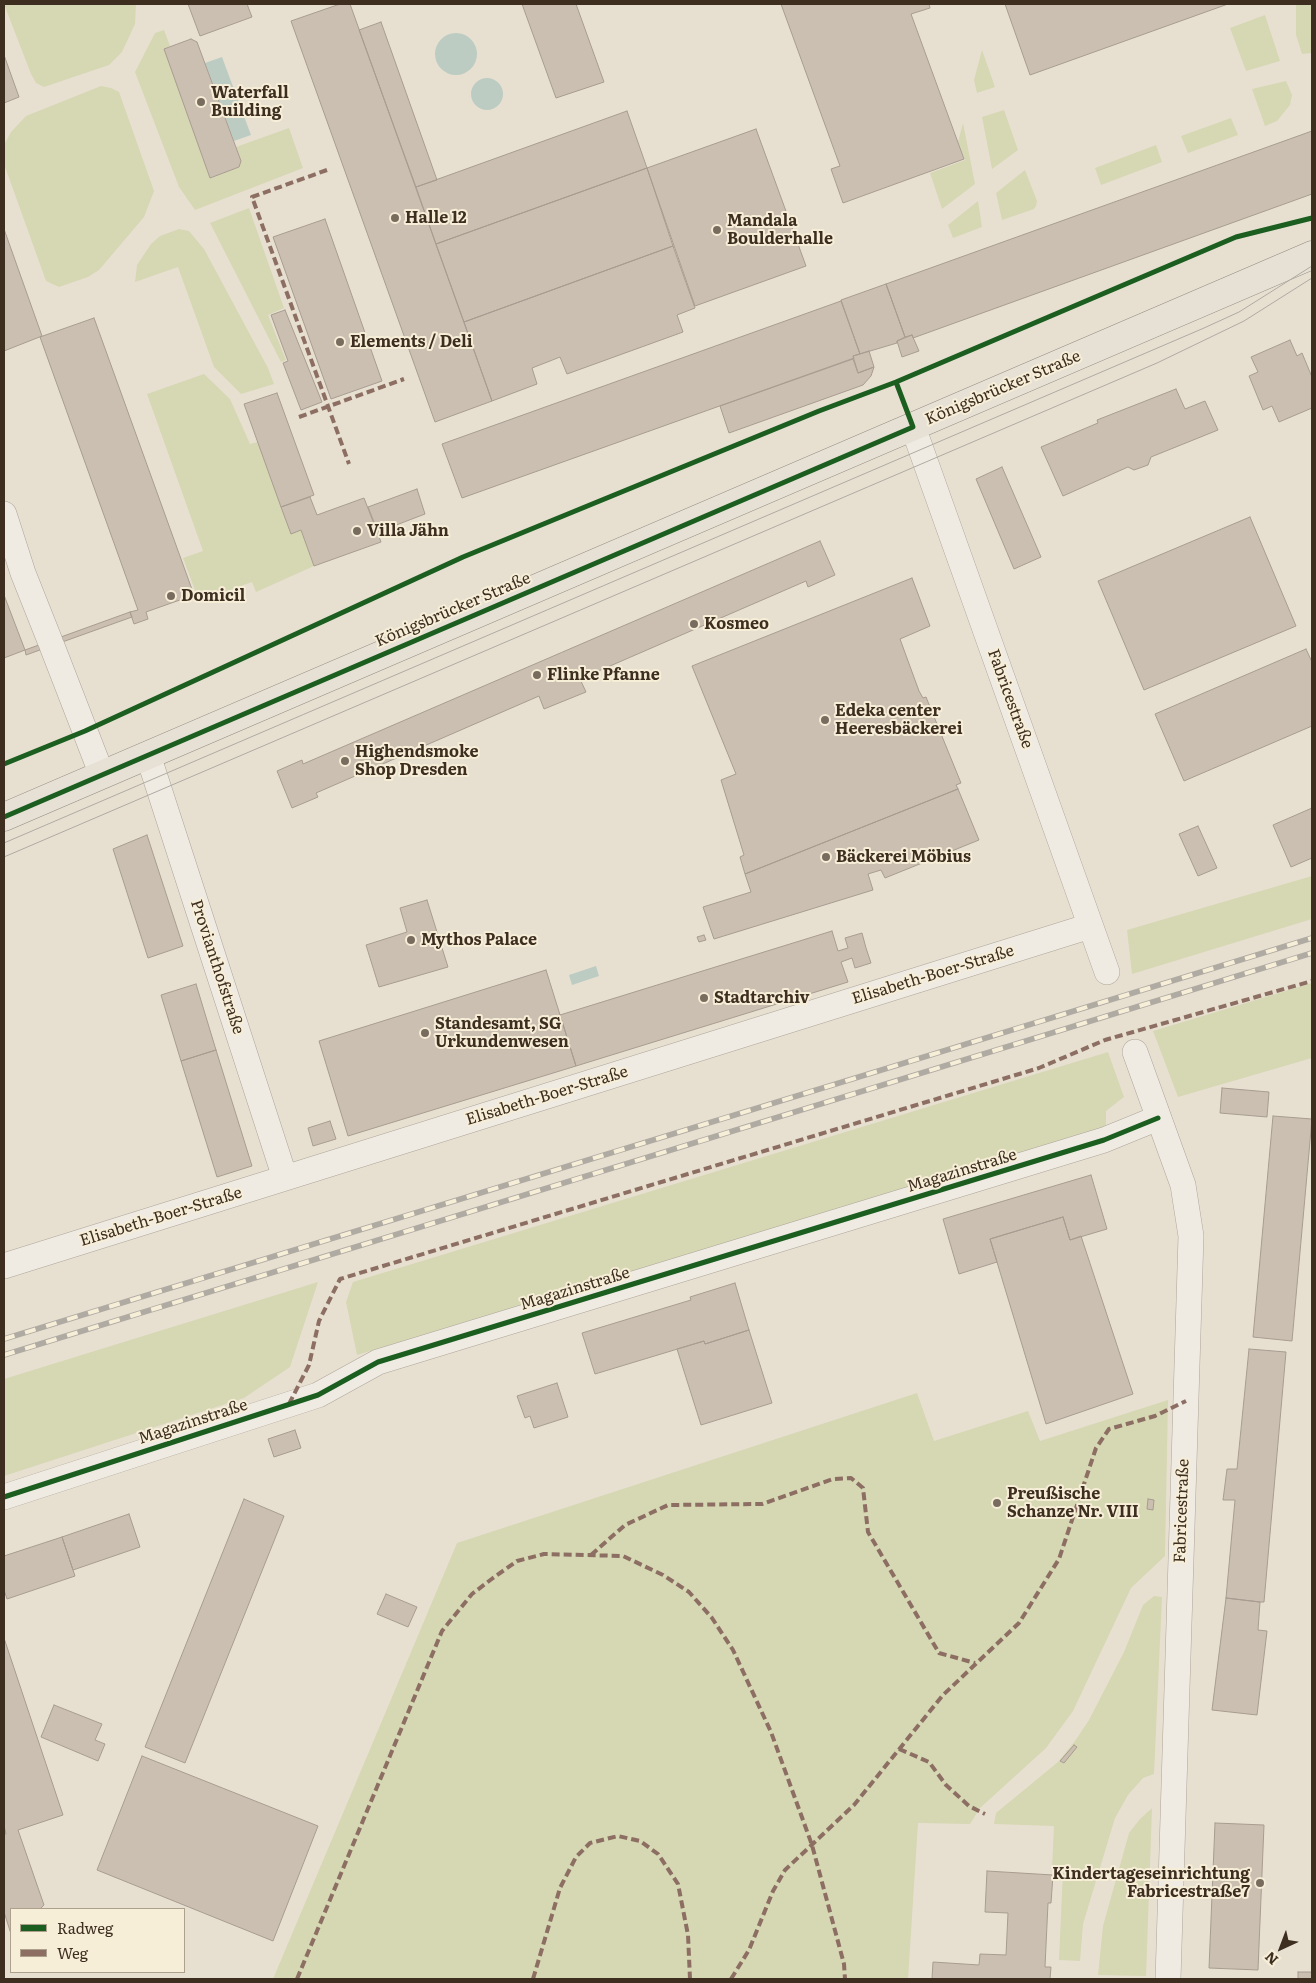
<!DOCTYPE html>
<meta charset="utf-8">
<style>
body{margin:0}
#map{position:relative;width:1316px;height:1983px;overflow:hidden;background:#e7e0d1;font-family:Literata,serif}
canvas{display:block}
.frame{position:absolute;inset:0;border:5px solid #3d2e20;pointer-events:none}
.legend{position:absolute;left:10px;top:1908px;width:175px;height:65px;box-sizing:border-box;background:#f7eed8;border:1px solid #ada18e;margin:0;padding:6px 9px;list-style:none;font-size:15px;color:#3d2e20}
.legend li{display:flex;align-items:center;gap:10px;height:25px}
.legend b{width:25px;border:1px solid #ada18e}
.north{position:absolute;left:1256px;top:1923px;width:50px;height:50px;-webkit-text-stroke:4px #f7eed8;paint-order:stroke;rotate:223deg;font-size:14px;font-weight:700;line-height:20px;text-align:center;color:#3d2e20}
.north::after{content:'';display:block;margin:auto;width:18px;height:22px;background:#3d2e20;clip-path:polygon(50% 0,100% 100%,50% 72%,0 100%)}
</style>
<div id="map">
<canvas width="1316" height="1983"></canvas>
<div class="frame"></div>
<ul class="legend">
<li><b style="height:6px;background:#1b5e20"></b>Radweg</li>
<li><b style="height:6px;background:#8d6e63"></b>Weg</li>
</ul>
<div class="north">N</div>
</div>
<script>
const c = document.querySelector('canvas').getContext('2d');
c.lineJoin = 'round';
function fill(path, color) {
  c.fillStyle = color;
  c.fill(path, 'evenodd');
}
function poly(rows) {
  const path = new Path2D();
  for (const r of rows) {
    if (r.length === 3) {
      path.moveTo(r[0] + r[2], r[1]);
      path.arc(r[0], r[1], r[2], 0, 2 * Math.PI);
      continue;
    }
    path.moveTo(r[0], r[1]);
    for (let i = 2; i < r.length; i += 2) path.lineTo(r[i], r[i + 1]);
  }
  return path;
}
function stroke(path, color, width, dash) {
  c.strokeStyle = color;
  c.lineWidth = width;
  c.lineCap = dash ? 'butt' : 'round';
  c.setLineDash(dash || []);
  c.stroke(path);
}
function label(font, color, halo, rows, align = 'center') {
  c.font = font + ' Literata,serif';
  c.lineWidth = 4;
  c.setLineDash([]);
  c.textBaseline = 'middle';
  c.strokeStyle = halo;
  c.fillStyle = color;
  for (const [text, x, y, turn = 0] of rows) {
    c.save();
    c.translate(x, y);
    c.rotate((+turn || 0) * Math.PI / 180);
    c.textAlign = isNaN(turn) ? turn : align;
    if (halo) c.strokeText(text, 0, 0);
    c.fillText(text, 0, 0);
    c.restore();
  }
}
fill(poly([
 [4,4,136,4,135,24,122,52,109,65,44,87,36,83,31,74],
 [1296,4,1312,4,1312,55,1311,53,1302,54,1296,35],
 [1265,15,1280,61,1246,71,1230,28],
 [164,30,170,46,165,49,210,178,239,167,241,161,236,147,289,128,303,168,195,210,179,187,135,72,155,33],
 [982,50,995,87,977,93,974,80],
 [1286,81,1292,95,1290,105,1277,121,1265,126,1252,89],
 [101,86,111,88,119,92,154,191,144,217,99,270,88,277,59,287,46,281,4,164,4,145,11,132,26,116],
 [1004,110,1018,150,992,169,982,117],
 [1231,118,1238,135,1188,153,1181,136],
 [963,123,975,184,942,209,930,173,965,160,958,142],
 [1156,145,1162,162,1101,185,1095,168],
 [1025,170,1037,201,1036,206,1034,209,1002,220,996,193],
 [978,201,982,227,953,238,948,225],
 [249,208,284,308,268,315,286,360,281,362,210,223],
 [179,229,189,231,204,249,268,368,274,384,241,394,214,367,178,267,135,282,137,265,151,244,160,236],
 [204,374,230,399,250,444,258,442,291,533,301,530,314,566,256,592,252,582,199,601,183,558,203,551,147,394],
 [1312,876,1312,919,1132,974,1127,930],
 [1312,983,1312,1058,1178,1097,1153,1031],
 [1108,1052,1124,1097,1106,1111,1106,1128,357,1355,346,1302,353,1282],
 [318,1282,290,1367,244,1398,4,1476,4,1379],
 [917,1393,934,1441,1028,1411,1040,1441,1168,1400,1165,1556,1131,1588,1073,1711,1046,1748,980,1808,970,1824,918,1823,908,1979,273,1979,457,1543],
 [1154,1596,1162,1597,1154,1774,1143,1778,1128,1795,1115,1818,1083,1924,1080,1961,1059,1960,1063,1870,1052,1868,1054,1826,994,1824,996,1813,1058,1762,1075,1741,1089,1720,1124,1652,1143,1605],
 [1152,1808,1146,1976,1098,1975,1103,1926,1129,1833,1140,1819]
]), '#d6d7b3');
fill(poly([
 [456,54,21],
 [222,57,251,135,234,141,205,63],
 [487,94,16],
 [596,966,599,976,572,985,569,975]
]), '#bcccc2');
const building = poly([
 [188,4,247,4,252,17,200,36,188,4],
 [340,4,350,4,492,401,435,422,291,21,340,4],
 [522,4,576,4,604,82,556,98,522,4],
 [781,4,929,4,930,8,911,14,964,159,843,203,831,169,840,166,781,4],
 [1005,4,1228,4,1030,75,1005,4],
 [381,22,437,180,416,187,359,30,381,22],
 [191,39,197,42,241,161,239,167,210,178,164,49,191,39],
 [4,55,19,97,4,103,4,55],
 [627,111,647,168,436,244,416,187,627,111],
 [756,129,806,266,695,306,647,168,756,129],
 [1312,131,1312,194,913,338,912,335,905,337,886,284,1312,131],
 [647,168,673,246,464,322,436,244,647,168],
 [325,219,382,381,331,399,273,237,325,219],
 [4,229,42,336,4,351,4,229],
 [673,246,695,308,677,315,683,332,567,374,560,357,550,361,532,368,537,384,492,401,464,322,673,246],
 [886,284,905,337,897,341,897,343,860,354,841,300,886,284],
 [841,301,860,354,853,356,854,358,462,498,442,444,841,301],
 [285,310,322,402,301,410,283,363,288,361,271,315,285,310],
 [94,318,194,595,146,612,148,619,134,624,130,612,138,610,40,337,94,318],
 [912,335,919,351,902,357,897,341,912,335],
 [1290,340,1297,356,1302,353,1312,377,1312,408,1279,422,1272,406,1263,410,1249,376,1258,372,1251,357,1290,340],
 [869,351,874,367,858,373,853,356,869,351],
 [853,359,858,373,874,367,871,376,863,385,729,433,720,406,853,359],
 [1176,389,1185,409,1205,401,1218,430,1151,457,1148,465,1134,470,1128,467,1063,496,1041,447,1098,423,1097,420,1176,389],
 [277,393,314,495,281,507,244,404,277,393],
 [1002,467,1041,557,1014,569,976,479,1002,467],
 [417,489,425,514,378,532,368,507,417,489],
 [310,497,317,515,364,498,381,542,314,566,301,530,291,534,281,507,310,497],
 [1250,517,1296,626,1144,690,1098,581,1250,517],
 [820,541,835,575,808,587,806,581,580,679,586,692,544,709,539,696,316,793,318,797,292,808,277,771,302,760,303,764,820,541],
 [912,578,930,626,900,639,919,691,923,698,926,697,961,783,956,785,958,789,745,874,740,857,744,855,721,780,736,774,692,666,912,578],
 [4,595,25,650,4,658,4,595],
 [130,612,132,617,26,655,25,650,130,612],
 [1306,649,1312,662,1312,726,1184,781,1155,714,1306,649],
 [958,789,979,840,885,878,881,870,868,874,873,890,714,939,703,907,751,892,745,874,958,789],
 [1312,808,1312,858,1291,867,1273,825,1312,808],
 [1198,826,1217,868,1198,876,1179,834,1198,826],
 [147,835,183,946,148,958,113,849,147,835],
 [427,900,448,967,379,987,366,945,407,932,400,908,427,900],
 [832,931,838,951,848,948,845,938,862,933,866,948,871,963,855,968,852,958,841,962,848,982,576,1066,560,1015,832,931],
 [704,935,706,940,699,942,697,937,704,935],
 [546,970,576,1066,348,1136,319,1041,546,970],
 [196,984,216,1050,181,1061,161,995,196,984],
 [216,1050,252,1166,217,1177,181,1061,216,1050],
 [1222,1088,1269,1092,1267,1117,1220,1113,1222,1088],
 [1273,1116,1312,1119,1292,1341,1253,1337,1273,1116],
 [330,1121,336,1139,313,1146,308,1128,330,1121],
 [1091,1175,1107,1229,1070,1240,1063,1217,990,1239,997,1262,959,1274,943,1219,1091,1175],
 [1063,1217,1070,1240,1081,1236,1133,1394,1046,1424,990,1239,1063,1217],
 [735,1283,749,1330,705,1344,704,1341,595,1374,582,1333,691,1300,690,1297,735,1283],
 [749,1330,772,1403,701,1425,677,1349,704,1341,705,1344,749,1330],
 [1249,1349,1286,1352,1264,1602,1260,1602,1226,1598,1235,1500,1223,1500,1227,1469,1237,1469,1249,1349],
 [557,1383,568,1417,534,1428,530,1416,525,1418,517,1396,557,1383],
 [295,1430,301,1448,274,1457,268,1439,295,1430],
 [244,1499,284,1516,185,1763,145,1747,244,1499],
 [1148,1499,1154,1500,1153,1510,1147,1509,1148,1499],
 [129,1514,140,1547,73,1570,62,1537,129,1514],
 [62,1537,75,1576,7,1599,4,1590,4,1556,62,1537],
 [386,1594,417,1607,408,1627,377,1614,386,1594],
 [1226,1598,1260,1602,1258,1630,1267,1631,1257,1715,1212,1710,1226,1598],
 [4,1638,63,1815,18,1830,44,1905,40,1909,11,1909,11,1934,4,1912,4,1834,6,1834,4,1826,4,1638],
 [54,1705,102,1724,95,1740,105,1744,98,1761,41,1737,54,1705],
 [1074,1745,1077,1747,1064,1763,1060,1761,1074,1745],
 [142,1756,318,1826,273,1941,97,1870,142,1756],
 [1215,1823,1264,1825,1258,1970,1209,1968,1215,1823],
 [987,1871,1053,1875,1051,1903,1048,1903,1045,1967,1051,1967,1050,1979,932,1979,933,1962,979,1965,980,1954,1006,1955,1008,1913,985,1912,987,1871],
 [1298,1972,1312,1972,1312,1979,1298,1979,1298,1972]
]);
fill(building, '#cbbfb2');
stroke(building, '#a89c90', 1);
const minor = poly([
 [913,427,1107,972],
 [4,514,23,573,50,641],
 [52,646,102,775],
 [148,755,285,1178],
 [1135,1052,1183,1185,1191,1236,1168,1979],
 [4,1266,1090,926],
 [4,1497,318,1395,378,1362,1104,1140,1158,1118]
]);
const major = poly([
 [4,817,1312,255]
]);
stroke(minor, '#ada599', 26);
stroke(major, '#928b80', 29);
stroke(minor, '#efebe3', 25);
stroke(major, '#e6e1d4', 28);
stroke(poly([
 [4,843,1204,328,1239,312,1312,266],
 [4,857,1157,363,1244,321,1312,278]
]), '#afaaa2', 1);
const rail = poly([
 [4,1339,1312,938],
 [4,1355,1312,953]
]);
stroke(rail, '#afaaa2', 5.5);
stroke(rail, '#f7eed8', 4, [11]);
stroke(poly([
 [327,170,252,197,349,464],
 [299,417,404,379],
 [289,1404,309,1365,319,1321,340,1279,1039,1068,1105,1040,1312,981],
 [591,1555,625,1525,668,1505,762,1504,833,1479,851,1478,863,1488,868,1532,939,1653,975,1663],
 [899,1749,929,1762,946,1785,969,1806,985,1814],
 [297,1979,442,1631,472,1594,493,1578,517,1561,544,1554,623,1556,663,1575,689,1592,712,1618,733,1650,771,1732,812,1845,844,1964,845,1979],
 [533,1979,560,1888,576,1857,590,1843,618,1836,640,1841,658,1854,678,1884,688,1935,690,1979],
 [731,1979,749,1950,773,1891,785,1870,854,1805,943,1695,1019,1623,1059,1559,1096,1448,1109,1429,1155,1416,1186,1401]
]), '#8d6e63', 4, [8, 4]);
stroke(poly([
 [4,764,85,731,463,557,819,411,896,382,1236,237,1312,218],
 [4,817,913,427,896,382],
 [4,1497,318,1395,378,1362,1104,1140,1158,1118]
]), '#1b5e20', 5);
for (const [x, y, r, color] of [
 [201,102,5,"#786c5e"],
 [395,218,5,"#786c5e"],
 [717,230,5,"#786c5e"],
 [340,342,5,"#786c5e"],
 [357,531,5,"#786c5e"],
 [171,596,5,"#786c5e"],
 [694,624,5,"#786c5e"],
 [537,675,5,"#786c5e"],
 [825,720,5,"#786c5e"],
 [345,761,5,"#786c5e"],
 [826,857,5,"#786c5e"],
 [411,940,5,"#786c5e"],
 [704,998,5,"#786c5e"],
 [425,1033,5,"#786c5e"],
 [997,1503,5,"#786c5e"],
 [1260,1883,5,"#786c5e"]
]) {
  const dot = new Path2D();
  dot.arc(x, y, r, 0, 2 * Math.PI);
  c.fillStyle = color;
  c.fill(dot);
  stroke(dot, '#f7eed8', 2);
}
label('bold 16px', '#3d2e20', '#f7eed8', [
 ["Waterfall",211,93],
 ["Building",211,111],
 ["Halle 12",405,218],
 ["Mandala",727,221],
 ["Boulderhalle",727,239],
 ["Elements / Deli",350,342],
 ["Villa Jähn",367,531],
 ["Domicil",181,596],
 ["Kosmeo",704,624],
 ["Flinke Pfanne",547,675],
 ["Edeka center",835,711],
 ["Heeresbäckerei",835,729],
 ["Highendsmoke",355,752],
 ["Shop Dresden",355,770],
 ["Bäckerei Möbius",836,857],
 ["Mythos Palace",421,940],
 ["Stadtarchiv",714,998],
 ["Standesamt, SG",435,1024],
 ["Urkundenwesen",435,1042],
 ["Preußische",1007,1494],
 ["Schanze Nr. VIII",1007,1512],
 ["Kindertageseinrichtung",1250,1874,"right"],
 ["Fabricestraße7",1250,1892,"right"]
], 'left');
label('16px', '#3d2e20', '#f7eed8', [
 ["Königsbrücker Straße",1003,388,-23],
 ["Königsbrücker Straße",453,610,-23],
 ["Fabricestraße",1010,699,70],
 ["Provianthofstraße",217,967,72],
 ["Elisabeth-Boer-Straße",933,975,-17],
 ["Elisabeth-Boer-Straße",547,1096,-17],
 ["Magazinstraße",962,1171,-17],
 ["Elisabeth-Boer-Straße",161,1217,-17],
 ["Magazinstraße",575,1289,-17],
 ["Magazinstraße",193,1422,-18],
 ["Fabricestraße",1182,1511,-88]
]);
</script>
